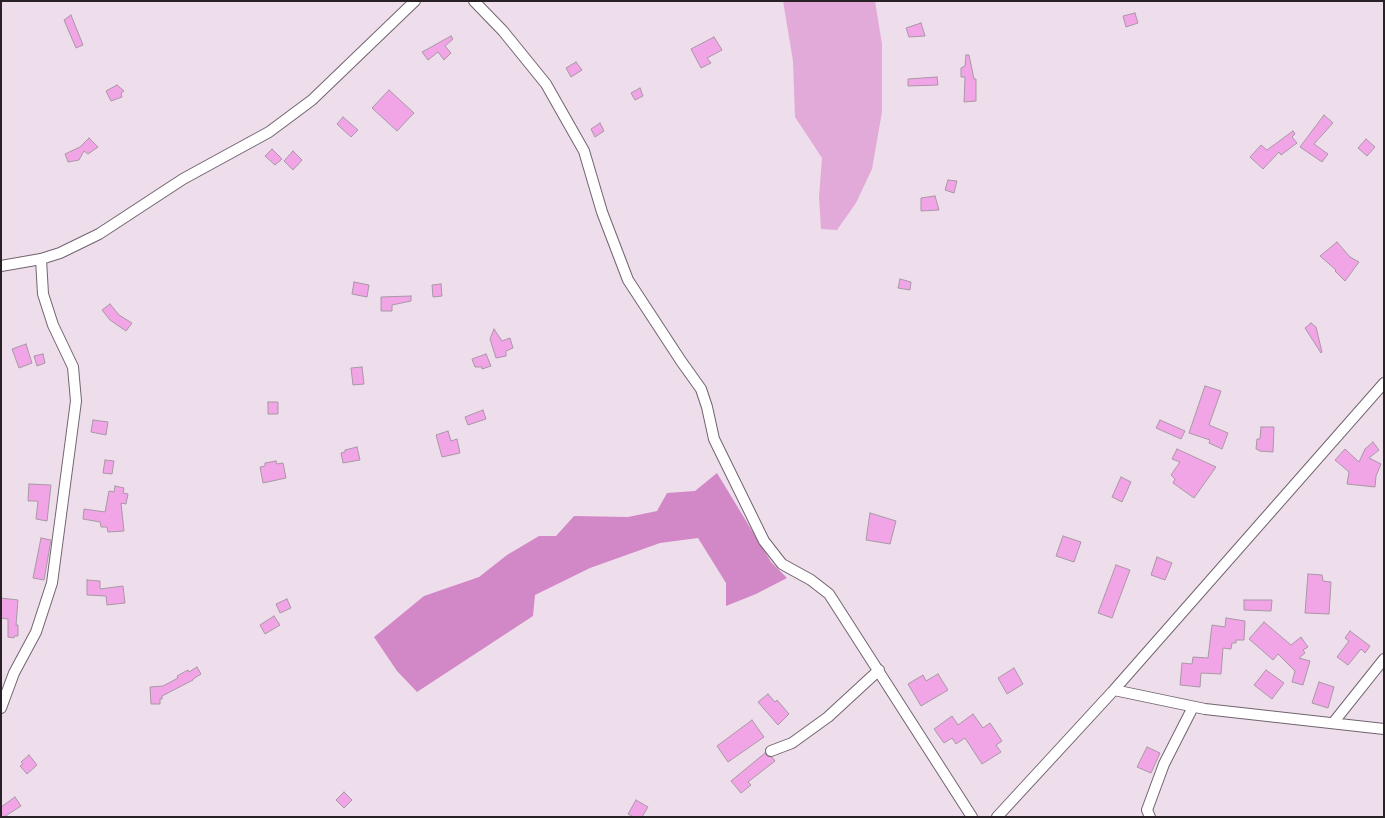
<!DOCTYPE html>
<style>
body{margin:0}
#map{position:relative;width:1385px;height:818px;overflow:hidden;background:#eedeeb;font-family:"Titillium Web",sans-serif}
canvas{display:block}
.frame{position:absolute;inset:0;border:2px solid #282227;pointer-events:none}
</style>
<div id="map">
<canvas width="1385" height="818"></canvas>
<div class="frame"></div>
</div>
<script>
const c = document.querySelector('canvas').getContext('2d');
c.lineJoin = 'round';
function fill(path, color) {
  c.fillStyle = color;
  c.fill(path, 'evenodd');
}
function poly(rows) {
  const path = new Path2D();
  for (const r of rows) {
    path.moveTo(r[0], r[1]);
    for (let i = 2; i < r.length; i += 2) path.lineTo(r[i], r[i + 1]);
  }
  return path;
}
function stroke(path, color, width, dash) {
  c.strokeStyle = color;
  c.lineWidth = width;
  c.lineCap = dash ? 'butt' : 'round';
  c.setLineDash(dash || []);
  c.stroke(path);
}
fill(poly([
 [783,1,875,1,882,44,882,112,872,169,856,203,837,230,821,229,819,197,822,158,795,117,793,61]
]), '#e2aad9');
fill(poly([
 [717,473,771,562,787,578,756,594,726,606,726,583,698,538,660,543,590,568,535,595,533,616,417,692,397,671,374,637,424,596,479,577,507,555,539,536,556,536,574,516,628,517,657,511,667,493,695,491]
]), '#d287c7');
const building = poly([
 [1135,13,1138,23,1126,27,1123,16,1135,13],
 [71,15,83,45,76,48,64,20,71,15],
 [921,23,925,36,909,37,906,28,921,23],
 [451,36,453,39,445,46,451,53,444,60,438,52,428,60,422,52,451,36],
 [714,37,722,50,707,58,711,63,701,68,691,49,714,37],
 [966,55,969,55,974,79,976,79,976,101,964,102,965,77,961,77,961,68,965,66,966,55],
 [576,62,582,70,571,77,566,68,576,62],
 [937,77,938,85,908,86,908,79,937,77],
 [117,85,124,91,121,93,122,97,111,101,106,91,117,85],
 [640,88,643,96,635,100,631,93,640,88],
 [389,90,414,113,397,131,372,108,389,90],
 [1324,115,1333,123,1314,144,1328,154,1322,162,1300,147,1324,115],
 [343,117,358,130,351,137,337,124,343,117],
 [600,123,604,131,595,137,591,129,600,123],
 [1293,131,1295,134,1292,137,1297,143,1281,155,1279,152,1263,169,1250,157,1261,145,1267,150,1293,131],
 [89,138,98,147,88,154,84,151,79,160,68,162,65,154,80,147,89,138],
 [1366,139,1375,147,1367,156,1358,148,1366,139],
 [272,149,282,159,275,165,265,156,272,149],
 [293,151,302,160,293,170,284,161,293,151],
 [948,180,957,181,954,193,945,190,948,180],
 [935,196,939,210,921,211,921,198,935,196],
 [1337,242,1350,257,1359,262,1345,281,1335,271,1336,270,1320,256,1337,242],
 [900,279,911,282,910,290,898,288,900,279],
 [354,282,369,285,367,297,352,294,354,282],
 [441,284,442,296,433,297,432,285,441,284],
 [411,296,411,301,392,305,392,311,381,311,381,297,411,296],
 [110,304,119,315,132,323,126,331,110,320,102,310,110,304],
 [1311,323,1316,327,1322,352,1321,353,1305,328,1311,323],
 [494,329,502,341,510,338,513,348,506,351,506,356,496,358,490,339,494,329],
 [26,344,32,363,19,368,12,349,26,344],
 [43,354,45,363,37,366,34,356,43,354],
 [486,354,491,366,482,369,482,367,475,367,472,359,486,354],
 [362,367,364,384,353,385,351,368,362,367],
 [1205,386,1221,391,1209,425,1228,433,1222,449,1209,443,1210,440,1189,433,1205,386],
 [268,402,278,402,278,414,268,414,268,402],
 [483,410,486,419,468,425,465,417,483,410],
 [93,420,108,422,106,435,91,432,93,420],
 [1160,420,1185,431,1181,439,1156,428,1160,420],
 [1261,427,1274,427,1273,452,1259,451,1259,450,1256,449,1257,439,1260,439,1261,427],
 [448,431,451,441,457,439,460,453,442,457,436,435,448,431],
 [1373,442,1379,450,1369,458,1381,464,1376,476,1375,487,1347,484,1349,472,1335,460,1345,449,1359,462,1365,449,1373,442],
 [357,447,360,460,343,463,341,453,345,452,345,450,357,447],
 [1177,449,1216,467,1194,498,1173,483,1175,479,1171,475,1180,462,1172,459,1177,449],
 [105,460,114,461,112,474,103,473,105,460],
 [276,461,277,464,283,463,286,478,263,483,260,467,265,466,265,463,276,461],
 [1121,477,1131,482,1122,502,1112,497,1121,477],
 [29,484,51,485,47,521,36,519,38,501,28,501,29,484],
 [115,486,124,488,123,493,128,494,126,504,121,503,124,531,108,532,107,527,101,527,100,522,83,519,84,509,105,512,109,491,114,492,115,486],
 [870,513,896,521,890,544,866,540,870,513],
 [1063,536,1081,542,1074,562,1056,556,1063,536],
 [41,538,51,540,44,580,33,578,41,538],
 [1157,557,1172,563,1165,580,1151,575,1157,557],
 [1116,565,1130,570,1112,618,1098,613,1116,565],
 [1308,574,1322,575,1323,581,1331,582,1329,614,1305,613,1308,574],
 [87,580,100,581,100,589,123,586,125,603,107,605,106,596,87,595,87,580],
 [1,598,18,600,16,625,18,625,18,636,14,636,14,638,8,637,8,619,1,618,1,598],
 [287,599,291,608,280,613,276,604,287,599],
 [1244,600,1272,600,1271,611,1244,610,1244,600],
 [274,616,280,625,265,634,260,625,274,616],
 [1226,618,1245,621,1244,640,1236,640,1236,643,1232,643,1231,649,1223,648,1221,674,1201,673,1200,687,1180,685,1182,663,1192,664,1193,657,1208,658,1212,625,1225,627,1226,618],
 [1264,622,1291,645,1301,637,1308,647,1303,650,1305,653,1299,658,1310,661,1303,685,1292,682,1295,671,1278,654,1273,660,1249,639,1264,622],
 [1350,631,1370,646,1365,653,1361,649,1348,665,1337,657,1349,641,1345,638,1350,631],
 [197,667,201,674,193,679,193,680,162,696,162,699,160,699,160,704,151,704,150,687,163,686,178,678,177,676,188,670,189,672,197,667],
 [1014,668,1023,684,1007,694,998,678,1014,668],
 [1266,670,1284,683,1272,699,1254,685,1266,670],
 [938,674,948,690,921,706,908,684,923,675,926,681,938,674],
 [1319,682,1334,687,1328,708,1312,703,1319,682],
 [768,694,775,702,777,700,789,714,778,725,758,702,768,694],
 [973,714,983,728,990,723,1002,741,996,745,1001,752,982,764,965,738,956,744,952,738,944,743,934,729,952,716,958,725,973,714],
 [752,720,764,737,728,762,717,746,752,720],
 [1147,747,1160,753,1151,773,1137,767,1147,747],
 [765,753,767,756,772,757,775,761,748,782,751,785,741,793,731,781,765,753],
 [29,755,37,765,27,774,20,766,23,764,21,762,29,755],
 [344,792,352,800,344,808,336,800,344,792],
 [15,797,21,806,4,817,1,817,1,807,15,797],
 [636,800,648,807,642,817,634,817,628,814,636,800]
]);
fill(building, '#f2a5e6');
stroke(building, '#a798a4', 1);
const minor = poly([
 [474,1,503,31,546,84,584,151,602,212,628,280,681,361,701,389,707,407,714,439,764,541,782,564,811,580,829,594,972,817],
 [1,266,41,259,60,253,99,234,183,179,269,132,312,100,415,1],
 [1114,690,1205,709,1384,729],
 [1,708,14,673,36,632,52,583,76,401,73,367,53,325,43,294,41,259],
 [1333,723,1384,659],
 [771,751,792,743,828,717,879,670],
 [997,817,1114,690,1384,383],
 [1150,817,1147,810,1164,764,1193,707]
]);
stroke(minor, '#71646f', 12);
stroke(minor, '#fff', 10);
</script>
